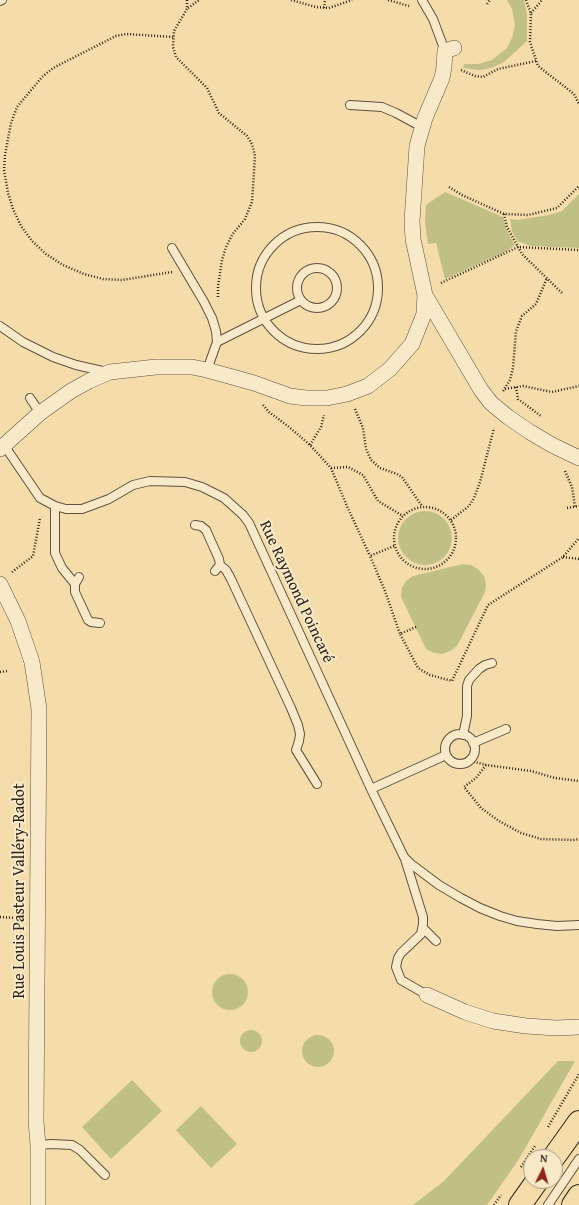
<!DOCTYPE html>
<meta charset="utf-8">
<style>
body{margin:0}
#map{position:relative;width:579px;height:1205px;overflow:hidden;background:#f4ddab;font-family:"Gentium Book Plus",serif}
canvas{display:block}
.north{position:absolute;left:523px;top:1149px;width:40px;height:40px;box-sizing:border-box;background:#f8e9c8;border:1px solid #a89a83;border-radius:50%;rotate:5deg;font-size:11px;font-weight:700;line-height:16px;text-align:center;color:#2f241b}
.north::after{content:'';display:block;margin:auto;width:14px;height:18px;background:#8f2418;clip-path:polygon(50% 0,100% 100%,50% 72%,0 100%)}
</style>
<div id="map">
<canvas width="579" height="1205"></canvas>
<div class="north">N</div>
</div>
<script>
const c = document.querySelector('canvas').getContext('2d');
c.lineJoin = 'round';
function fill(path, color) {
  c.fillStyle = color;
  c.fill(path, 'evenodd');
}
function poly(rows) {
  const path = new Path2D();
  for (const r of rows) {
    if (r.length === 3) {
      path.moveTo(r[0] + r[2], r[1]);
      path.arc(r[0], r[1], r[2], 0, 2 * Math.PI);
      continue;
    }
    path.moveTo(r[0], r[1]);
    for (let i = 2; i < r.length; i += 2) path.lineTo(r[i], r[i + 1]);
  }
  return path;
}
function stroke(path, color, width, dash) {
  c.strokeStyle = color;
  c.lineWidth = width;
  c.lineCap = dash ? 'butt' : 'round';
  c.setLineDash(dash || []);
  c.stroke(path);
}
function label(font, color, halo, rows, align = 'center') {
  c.font = font + ' "Gentium Book Plus",serif';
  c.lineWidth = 4;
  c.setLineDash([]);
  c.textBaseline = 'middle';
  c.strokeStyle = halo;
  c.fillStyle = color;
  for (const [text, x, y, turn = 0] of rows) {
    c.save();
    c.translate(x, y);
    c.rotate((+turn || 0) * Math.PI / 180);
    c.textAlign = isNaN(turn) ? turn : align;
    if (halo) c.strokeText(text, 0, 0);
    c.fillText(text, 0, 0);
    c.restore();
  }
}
fill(poly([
 [507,0,524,0,527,15,527,41,504,62,491,68,480,70,463,68,464,64,478,64,492,60,507,48,512,38,515,25,512,9],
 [445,192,503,217,508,233,515,245,505,252,445,279,436,243,428,244,425,222,426,205],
 [579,194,579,248,531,246,517,241,512,231,510,219,518,220,549,215,562,211],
 [425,538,27],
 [463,564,471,565,478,569,484,576,486,584,485,592,457,646,450,651,442,654,434,653,426,649,401,597,402,588,406,581,413,576],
 [230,992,18],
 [251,1041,11],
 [318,1051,16],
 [558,1061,575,1061,519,1159,487,1205,413,1205,444,1181],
 [132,1080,162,1111,111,1159,82,1127],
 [201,1106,237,1144,211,1168,176,1130]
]), '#c0c086');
const service = poly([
 [422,0,433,19,445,51],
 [0,1,2,0],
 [350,105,382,107,396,113,422,127],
 [317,288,61],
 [172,248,204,302,212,318,216,331,217,342,207,370],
 [317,288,20],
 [0,326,23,342,53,357,76,365,107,372],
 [217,342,301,300],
 [30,398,40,413],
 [4,445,40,498,55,506,66,509,82,509,109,499,133,485,150,481,185,482,202,487,224,498,243,515,249,523,371,789,404,857,411,864,439,885,461,898,480,908,500,916,517,921,537,924,557,926,579,925],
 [55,506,55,553,62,568,75,584],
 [195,525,201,526,206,530,219,559,220,565,215,571],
 [220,565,226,570,231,579,291,708,298,725,300,734,299,741,296,750,317,784],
 [79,577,75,584,75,592,88,620,91,622,100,623],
 [460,749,15],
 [463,735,467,716,467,686,469,680,479,669,485,665,492,663],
 [473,743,506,729],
 [371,789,446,755],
 [405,859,423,917,423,924,421,934,401,953,398,958,396,967,401,980,427,995],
 [423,928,436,941],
 [38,1145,51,1144,72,1145,80,1150,105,1175],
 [548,1205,579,1159]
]);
const minor = poly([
 [454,48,445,51,444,67,442,78,425,118,417,146,412,221,413,239,425,295,481,390,491,403,508,417,530,432,552,445,579,458],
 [0,449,40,413,71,391,89,381,110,372,156,367,192,367,207,370,254,383,290,396,306,398,327,398,347,394,368,386,390,369,412,344,424,314,425,295],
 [0,584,18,621,32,662,39,709,36,1121,38,1145,38,1205],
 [427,995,465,1012,493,1021,526,1026,556,1028,579,1027]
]);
const primary = poly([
 [554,1157,579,1122],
 [520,1205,537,1181],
 [573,1205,579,1196]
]);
stroke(service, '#60523f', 10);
stroke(minor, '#60523f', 16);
stroke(primary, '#2f241b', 24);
stroke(poly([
 [187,0,187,9,174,31,173,47,176,57,207,88,219,113,247,136,252,144,255,156,252,202,245,219,232,235,226,247,222,260,218,286,218,298],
 [291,0,316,7,329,8,352,0],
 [388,0,409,6],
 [526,0,531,14,530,42,538,66,574,94,579,104],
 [487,4,490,0],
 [188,8,199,0],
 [324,8,325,0],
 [531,13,542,0],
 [461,70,475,76,483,77,498,69,536,61],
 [449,187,462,195,504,214,528,215,557,208,579,186],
 [504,214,507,227,522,254,563,294],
 [172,272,122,280,103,279,84,274,63,265,46,254,32,241,21,226,13,209,8,193,4,170,5,155,11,123,17,107,42,77,53,68,116,36,126,34,173,37],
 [441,283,518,247,579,250],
 [516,387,518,399,541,416],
 [505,389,523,386,552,392,579,386],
 [503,391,510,380,513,368,516,331,522,316,536,304,547,278],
 [263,405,269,412,289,427,310,445,331,468,346,504,370,556],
 [355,409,363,428,366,449,371,460,380,468,397,474,402,477,422,506],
 [310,445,321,427,324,415],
 [331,468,348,467,363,475,378,501,403,516],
 [565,471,572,487,575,507],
 [425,538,31],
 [567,508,579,506],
 [451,520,469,506,474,498,480,482,494,428],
 [394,546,370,556,385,591,400,634],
 [563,557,579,559],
 [12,572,33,556,40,518],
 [416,627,400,634,418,668,430,675,452,681,488,605,563,557,579,538],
 [0,672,8,671],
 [468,760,486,765,531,771,555,778,579,781],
 [486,765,476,778,464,787,481,808,499,821,521,833,541,839,573,840,579,839],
 [0,917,17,918],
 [548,1127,579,1074],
 [521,1167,535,1146],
 [494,1205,501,1195]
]), '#2f241b', 2.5, [1, 2]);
stroke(service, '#f8e9c8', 8);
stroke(minor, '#f8e9c8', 15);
stroke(primary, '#f4ddab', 22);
label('16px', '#2f241b', '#f8e9c8', [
 ["Rue Raymond Poincaré",296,592,65],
 ["Rue Louis Pasteur Valléry-Radot",20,891,-90]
]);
</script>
